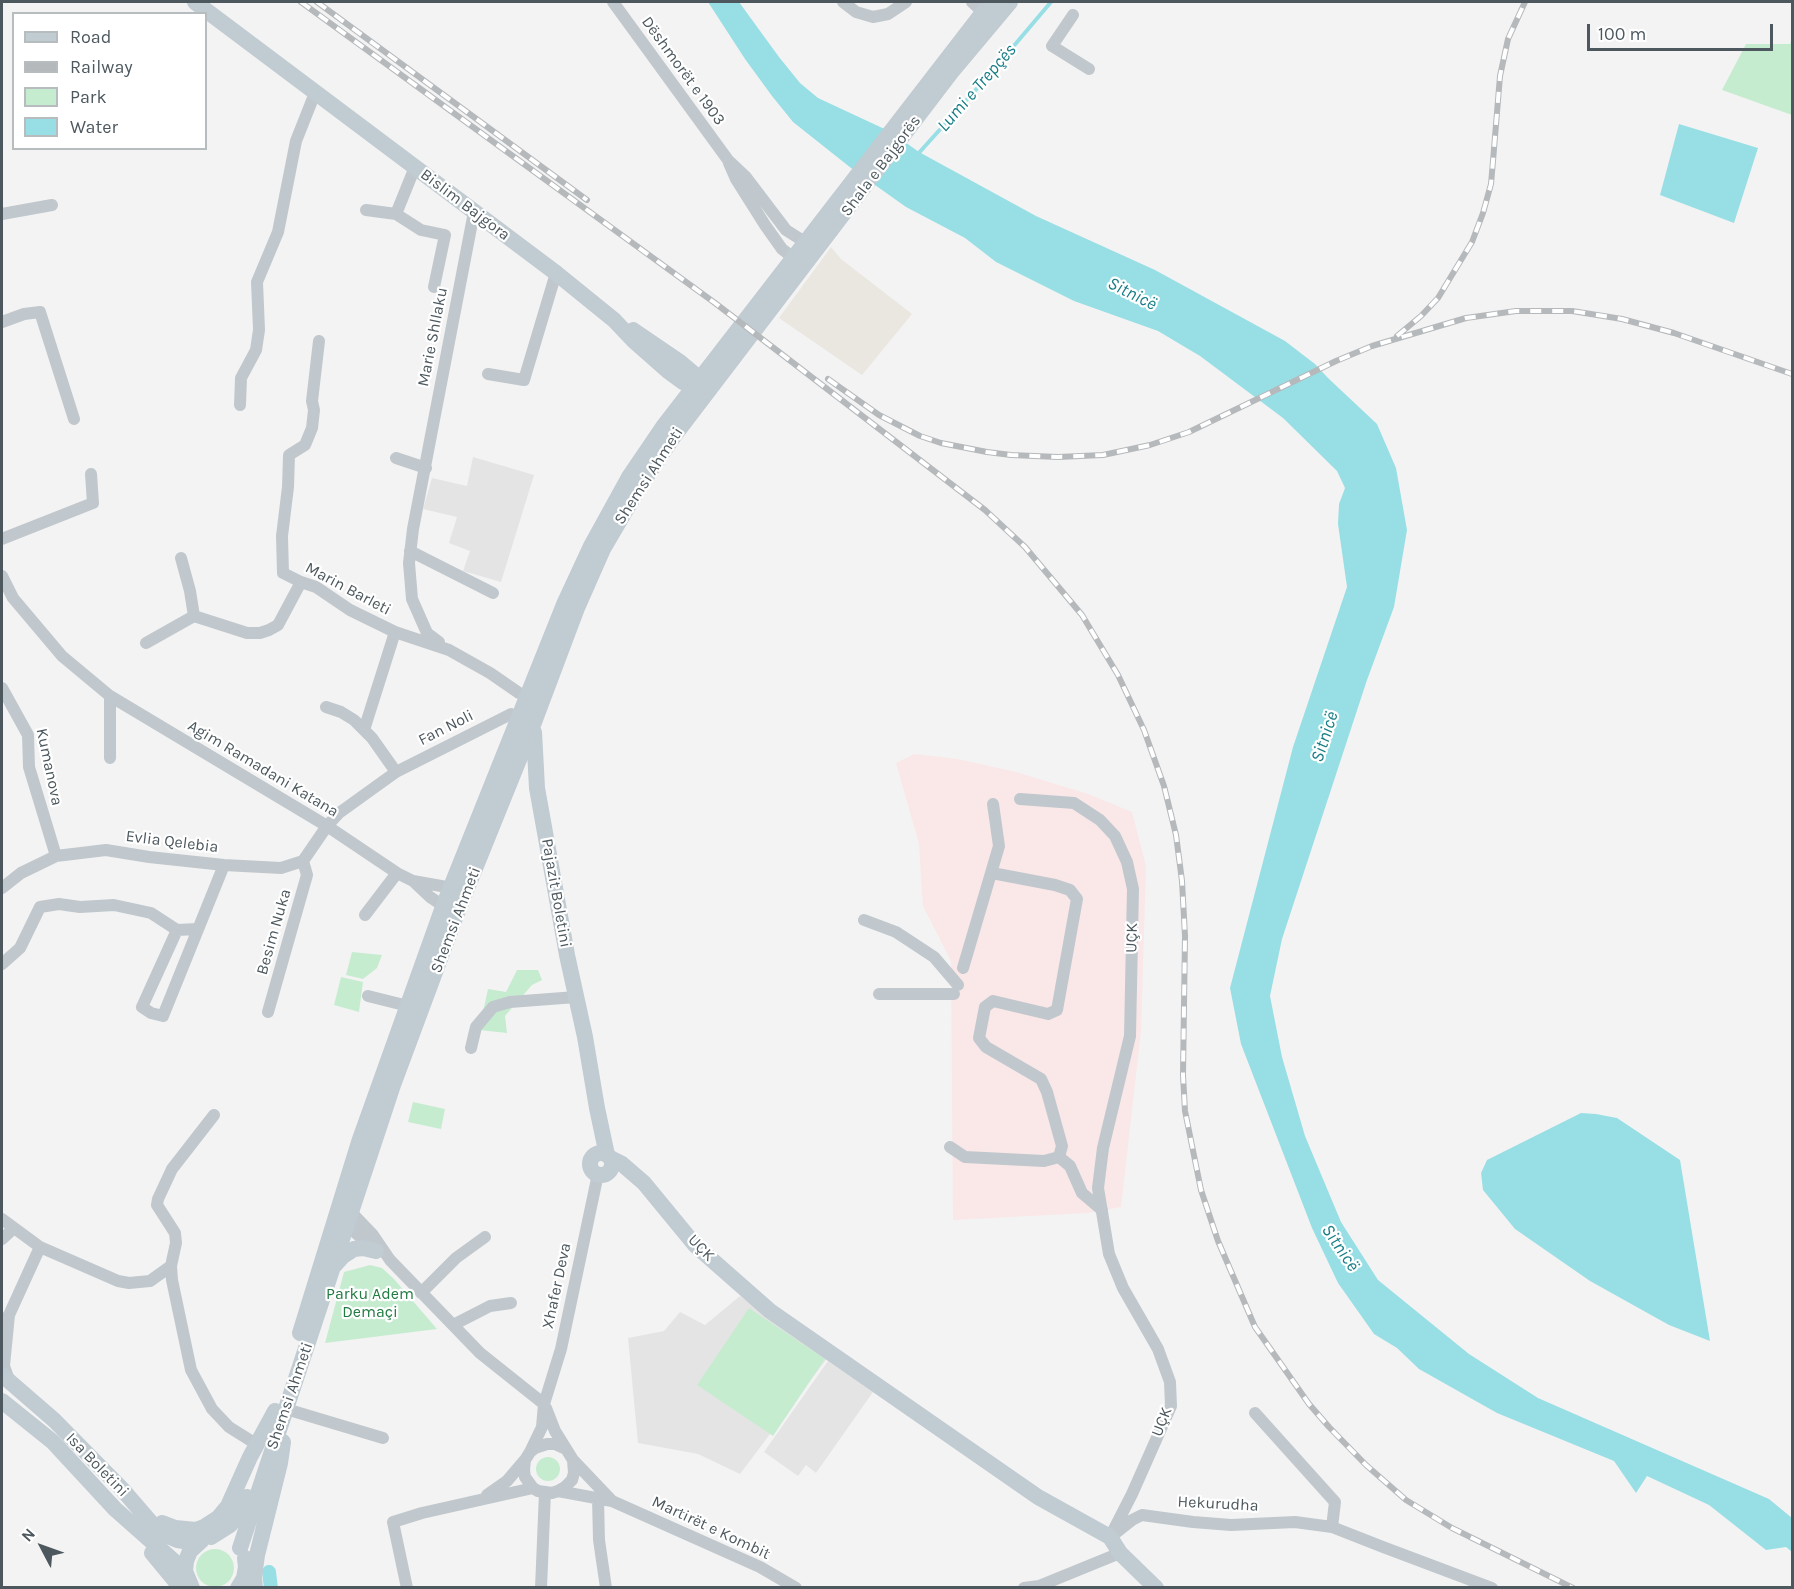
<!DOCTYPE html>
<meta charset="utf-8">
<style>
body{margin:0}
#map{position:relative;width:1794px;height:1589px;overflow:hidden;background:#f4f3f3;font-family:Karla,sans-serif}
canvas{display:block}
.frame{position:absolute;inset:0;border:3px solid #4c585e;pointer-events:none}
.legend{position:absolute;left:12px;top:12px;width:195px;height:138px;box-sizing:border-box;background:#fff;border:2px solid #b7bcbf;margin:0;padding:8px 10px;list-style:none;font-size:18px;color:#4c585e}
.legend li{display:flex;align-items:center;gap:12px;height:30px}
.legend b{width:30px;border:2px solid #b7bcbf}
.north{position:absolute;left:12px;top:1517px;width:60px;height:60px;-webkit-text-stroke:4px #fff;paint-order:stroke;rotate:311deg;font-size:16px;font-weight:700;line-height:24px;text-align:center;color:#4c585e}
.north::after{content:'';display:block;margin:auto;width:21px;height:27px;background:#4c585e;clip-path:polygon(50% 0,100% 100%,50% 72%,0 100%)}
.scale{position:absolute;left:1587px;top:24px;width:186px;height:27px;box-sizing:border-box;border:3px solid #4c585e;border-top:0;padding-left:8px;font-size:18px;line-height:21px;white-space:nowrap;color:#4c585e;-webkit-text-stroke:4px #fff;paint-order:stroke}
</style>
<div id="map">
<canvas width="1794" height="1589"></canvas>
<div class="frame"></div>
<ul class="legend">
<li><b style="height:8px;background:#c0cbd2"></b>Road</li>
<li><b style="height:8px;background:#b5b9bc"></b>Railway</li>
<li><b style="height:16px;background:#c6ecd0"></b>Park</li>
<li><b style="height:16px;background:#98dfe5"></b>Water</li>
</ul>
<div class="north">N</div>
<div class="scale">100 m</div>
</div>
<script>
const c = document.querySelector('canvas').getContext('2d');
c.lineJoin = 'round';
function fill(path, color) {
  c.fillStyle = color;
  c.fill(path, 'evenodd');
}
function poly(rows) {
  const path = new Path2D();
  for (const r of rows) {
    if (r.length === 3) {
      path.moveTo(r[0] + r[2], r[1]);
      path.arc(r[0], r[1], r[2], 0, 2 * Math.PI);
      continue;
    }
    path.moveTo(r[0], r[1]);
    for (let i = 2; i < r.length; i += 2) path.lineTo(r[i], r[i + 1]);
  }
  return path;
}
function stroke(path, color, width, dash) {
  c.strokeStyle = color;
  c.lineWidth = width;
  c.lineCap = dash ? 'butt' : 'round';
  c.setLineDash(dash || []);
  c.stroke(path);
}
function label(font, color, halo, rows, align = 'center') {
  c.font = font + ' Karla,sans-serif';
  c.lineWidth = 4.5;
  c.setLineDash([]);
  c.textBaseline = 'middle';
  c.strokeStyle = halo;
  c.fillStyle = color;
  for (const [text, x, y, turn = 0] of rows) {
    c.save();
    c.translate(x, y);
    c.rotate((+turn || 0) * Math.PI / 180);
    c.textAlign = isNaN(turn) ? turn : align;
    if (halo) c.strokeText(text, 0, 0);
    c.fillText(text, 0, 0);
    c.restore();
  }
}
fill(poly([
 [831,247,841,259,912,314,862,375,779,318]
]), '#eae6e0');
fill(poly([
 [473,457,534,475,501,582,463,571,470,551,449,543,457,517,423,509,432,478,467,486],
 [740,1296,828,1357,740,1474,698,1454,638,1443,628,1338,664,1331,680,1312,705,1325],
 [828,1361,873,1392,816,1473,806,1465,798,1476,764,1452]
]), '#e5e4e4');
fill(poly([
 [914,754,957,759,1016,772,1088,794,1132,812,1146,866,1141,1031,1121,1207,1087,1213,953,1220,951,961,923,906,919,844,896,763]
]), '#fae7e8');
fill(poly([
 [1792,38,1792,115,1722,90,1746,44,1790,44],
 [352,952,382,955,377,968,363,979,346,975],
 [517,970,538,970,542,980,532,985,505,1016,507,1033,479,1030,488,989,506,992],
 [341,977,363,982,359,1012,334,1005],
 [413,1102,445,1109,441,1129,408,1122],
 [370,1265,382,1268,394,1279,437,1329,325,1343,344,1272],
 [749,1308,825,1359,773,1436,697,1385],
 [548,1469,12],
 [215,1568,19]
]), '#c6ecd0');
fill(poly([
 [708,2,739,2,779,57,800,83,818,98,891,132,919,152,1036,216,1155,270,1285,341,1315,364,1328,378,1377,424,1396,468,1407,530,1394,607,1367,680,1282,939,1270,996,1282,1057,1305,1136,1341,1222,1378,1280,1469,1354,1538,1398,1769,1499,1792,1518,1792,1552,1786,1547,1766,1550,1709,1505,1647,1476,1636,1493,1614,1461,1497,1413,1419,1369,1397,1348,1374,1334,1338,1283,1312,1228,1241,1044,1230,988,1293,747,1347,587,1338,524,1339,504,1345,488,1337,471,1283,418,1200,356,1158,331,1074,301,996,262,965,238,906,207,851,168,793,122,772,96,745,59],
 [1679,124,1758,148,1734,223,1660,195],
 [1581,1113,1596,1114,1617,1118,1680,1160,1710,1341,1669,1325,1590,1281,1515,1229,1483,1190,1481,1173,1487,1160]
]), '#98dfe5');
stroke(poly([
 [917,155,990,74,1051,2]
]), '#98dfe5', 4);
stroke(poly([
 [269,1572,271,1588]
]), '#98dfe5', 14);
stroke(poly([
 [613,2,728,160,745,176,786,230,811,246],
 [843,2,856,12,873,17,888,14,906,2],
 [972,2,983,12],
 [1073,15,1052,46,1089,69],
 [729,163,736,179,765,225,782,249,800,263],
 [366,210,396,214,415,167],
 [2,214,52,205],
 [396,214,421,230,445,235,434,287],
 [2,322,24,314,40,312,74,419],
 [319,341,312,401,314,410,312,428,305,445,289,455,288,487,282,536,283,573,301,582,316,587,350,610,395,632,449,650,490,673,519,693],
 [488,374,524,380,556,273],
 [240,405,241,378,256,350,259,330,257,282,278,232,296,141,315,93],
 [396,458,426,468],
 [2,539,93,503,91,474],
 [410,551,493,593],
 [181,558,190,591,194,616],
 [2,576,13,598,62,656,110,696,327,826,397,873,413,881],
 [439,642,427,633,412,599,409,563,413,529,474,212],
 [146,643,194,616,247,633,260,633,269,630,278,625,301,582],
 [2,688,28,735,29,767,56,856],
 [110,696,110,758],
 [326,707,341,712,354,720,372,738,396,772],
 [364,730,395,632],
 [1020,799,1074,803,1100,820,1115,836,1127,862,1133,889,1130,1036,1103,1148,1098,1188,1109,1254,1123,1288,1158,1349,1170,1382,1171,1406,1132,1494,1110,1537],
 [992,873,1055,885,1070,890,1077,899,1057,1010,1048,1014,993,1001,985,1007,979,1038,986,1047,1041,1079,1047,1092,1062,1146,1059,1157],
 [2,888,21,873,56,856,106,850,149,857,224,865,281,868,303,861,327,826,339,813,396,772,511,714],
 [448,909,430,897,413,881,458,889],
 [365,915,397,873],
 [864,920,896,932,934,957,958,985],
 [197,929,177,930,142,1007,151,1013,163,1016,224,865],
 [2,964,20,948,40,907,59,904,80,907,114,905,151,913,177,930],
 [963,968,999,846,993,804],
 [879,994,954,994],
 [368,996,408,1006],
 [268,1012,307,875,303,861],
 [471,1048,476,1027,493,1007,510,1002,576,997],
 [214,1115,172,1169,158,1199,157,1205,175,1233,176,1243,171,1266,172,1280,191,1370,212,1409,229,1427,256,1444],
 [950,1147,965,1157,1044,1161,1059,1157,1070,1166,1082,1193,1102,1210],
 [348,1209,373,1235,390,1260,480,1353,544,1404],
 [2,1219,40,1247,118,1281,129,1283,150,1281,171,1266],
 [342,1221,374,1249],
 [2,1239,14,1228],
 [421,1293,456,1258,485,1237],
 [9,1315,40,1247],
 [2,1324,9,1315,4,1366,9,1380],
 [453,1325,490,1306,511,1303],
 [546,1408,555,1431,573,1460,574,1473,572,1480,565,1487,558,1491,552,1493,538,1491,533,1488,525,1477,524,1470,525,1460,530,1452,535,1448,547,1444,555,1444,566,1449],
 [286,1409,383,1438],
 [1255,1413,1335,1502,1332,1527],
 [530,1452,542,1427,544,1404,561,1349,598,1174],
 [573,1460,612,1501],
 [558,1491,612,1501,760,1567,796,1588],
 [487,1495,507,1481,524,1461],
 [598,1499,599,1540,606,1588],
 [1113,1535,1132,1520,1142,1515,1193,1522,1231,1525,1295,1522,1332,1527,1383,1547,1492,1588],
 [407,1588,393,1522,422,1513,533,1488],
 [541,1588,545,1492],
 [1024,1588,1039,1586,1120,1553]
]), '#c0c8cd', 12);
stroke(poly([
 [195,2,556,273,614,320,634,341,668,371,683,382,703,390],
 [633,330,680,362,700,379,706,388],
 [534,732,537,788,567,955,585,1037,597,1108,607,1155],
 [601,1164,11],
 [610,1158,622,1164,644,1183,695,1245,770,1311,1038,1497,1110,1537,1120,1553,1156,1588],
 [335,1265,343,1256,354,1249,363,1248,376,1251],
 [300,1333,359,1142,443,907,565,602,591,546,629,477,663,427,991,2],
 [2,1375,54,1420,122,1489,159,1532,177,1540,197,1543],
 [2,1401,53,1442,115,1509,185,1571],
 [162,1523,175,1528,196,1530,204,1527,218,1518,228,1506,250,1457,275,1411],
 [211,1537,230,1525,238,1516,247,1497],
 [240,1548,393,1085,457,913,533,725,577,608,603,549,640,486,674,436,953,70,1010,2],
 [152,1553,181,1588],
 [192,1588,185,1571,186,1561,190,1551,202,1540],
 [238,1588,244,1578,246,1567,245,1558],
 [255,1588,254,1577,257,1555,280,1463,283,1442]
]), '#c0cbd2', 16);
const rail = poly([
 [301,2,715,303,985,510,1025,547,1082,615,1118,675,1144,730,1164,786,1176,835,1182,881,1185,936,1183,1075,1185,1111,1201,1190,1218,1241,1255,1327,1309,1404,1329,1427,1366,1465,1406,1500,1452,1528,1573,1588],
 [317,2,587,200],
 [1397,336,1421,316,1438,298,1472,242,1483,213,1491,184,1493,161,1500,76,1508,39,1525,2],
 [828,379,879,415,920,436,941,443,987,452,1011,455,1058,457,1103,455,1150,445,1189,432,1336,361,1372,346,1466,318,1516,311,1572,311,1622,319,1674,333,1792,374]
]);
stroke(rail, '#b5b9bc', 6);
stroke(rail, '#fff', 4, [11]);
label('16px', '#4c585e', '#fff', [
 ["Dëshmorët e 1903",683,71,54],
 ["Shala e Bajgorës",881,166,-53],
 ["Bislim Bajgora",465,205,37],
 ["Marie Shllaku",433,337,-79],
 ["Shemsi Ahmeti",649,476,-57],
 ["Marin Barleti",348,589,28],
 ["Fan Noli",446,728,-27],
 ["Kumanova",49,767,78],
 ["Agim Ramadani Katana",263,769,31],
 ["Evlia Qelebia",172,842,7],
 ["Pajazit Boletini",556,893,80],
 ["Shemsi Ahmeti",456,920,-69],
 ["Besim Nuka",274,932,-74],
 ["UÇK",1132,938,-89],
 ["UÇK",701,1248,45],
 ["Xhafer Deva",557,1286,-78],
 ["Shemsi Ahmeti",290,1396,-71],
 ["UÇK",1162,1422,-69],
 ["Isa Boletini",97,1465,46],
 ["Hekurudha",1218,1504,3],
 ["Martirët e Kombit",711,1528,25]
]);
label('16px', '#217b42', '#fff', [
 ["Parku Adem",370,1294],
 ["Demaçi",370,1312]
]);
label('italic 18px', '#187d86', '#fff', [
 ["Lumi e Trepçës",977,88,-49],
 ["Sitnicë",1132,294,27],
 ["Sitnicë",1325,737,-72],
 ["Sitnicë",1340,1248,56]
]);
</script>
